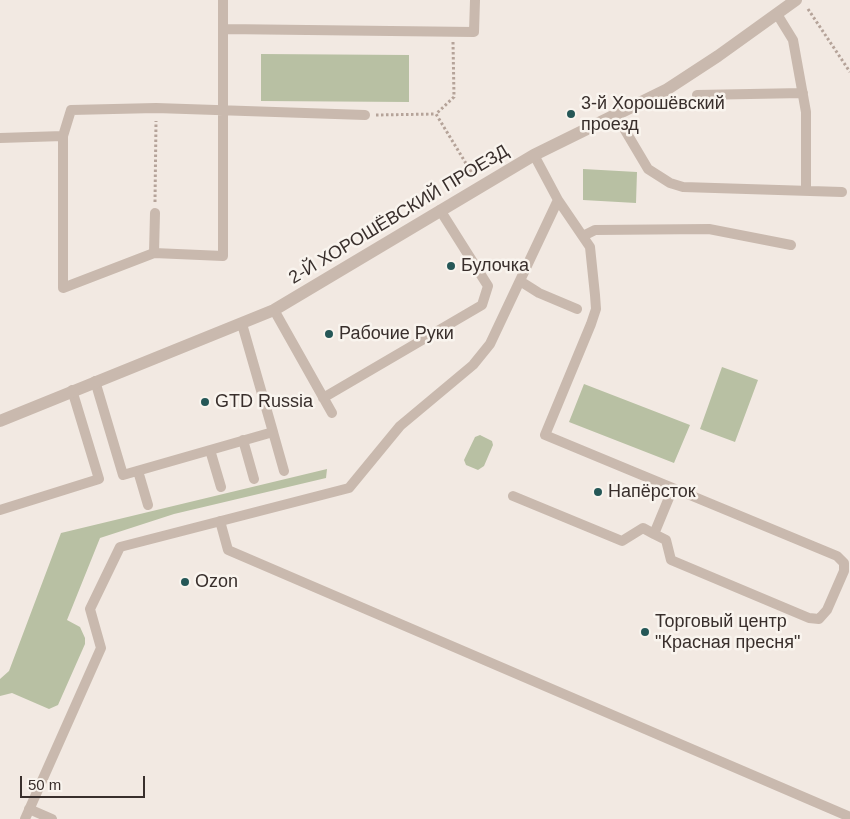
<!DOCTYPE html>
<meta charset="utf-8">
<style>
body{margin:0}
#map{position:relative;width:850px;height:819px;overflow:hidden;background:#f2e9e2;font-family:Helvetica,sans-serif}
canvas{display:block}
.scale{position:absolute;left:20px;top:776px;width:125px;height:22px;box-sizing:border-box;border:2px solid #392f2c;border-top:0;padding-left:6px;font-size:15px;line-height:18px;white-space:nowrap;color:#392f2c;-webkit-text-stroke:4px #f9f4ee;paint-order:stroke}
</style>
<div id="map">
<canvas width="850" height="819"></canvas>
<div class="scale">50 m</div>
</div>
<script>
const c = document.querySelector('canvas').getContext('2d');
c.lineJoin = 'round';
function fill(path, color) {
  c.fillStyle = color;
  c.fill(path, 'evenodd');
}
function poly(rows) {
  const path = new Path2D();
  for (const r of rows) {
    path.moveTo(r[0], r[1]);
    for (let i = 2; i < r.length; i += 2) path.lineTo(r[i], r[i + 1]);
  }
  return path;
}
function stroke(path, color, width, dash) {
  c.strokeStyle = color;
  c.lineWidth = width;
  c.lineCap = dash ? 'butt' : 'round';
  c.setLineDash(dash || []);
  c.stroke(path);
}
function label(font, color, halo, rows, align = 'center') {
  c.font = font + ' Helvetica,sans-serif';
  c.lineWidth = 5;
  c.setLineDash([]);
  c.textBaseline = 'middle';
  c.strokeStyle = halo;
  c.fillStyle = color;
  for (const [text, x, y, turn = 0] of rows) {
    c.save();
    c.translate(x, y);
    c.rotate((+turn || 0) * Math.PI / 180);
    c.textAlign = isNaN(turn) ? turn : align;
    if (halo) c.strokeText(text, 0, 0);
    c.fillText(text, 0, 0);
    c.restore();
  }
}
fill(poly([
 [261,54,409,55,409,102,261,101],
 [583,169,637,172,636,203,583,200],
 [722,367,758,380,735,442,700,429],
 [584,384,690,425,674,463,569,422],
 [480,435,492,441,493,445,484,466,478,470,466,465,464,460,475,437],
 [327,469,326,478,174,514,100,538,67,620,80,627,85,638,85,644,58,705,49,709,12,693,0,696,0,679,9,671,61,533]
]), '#b8c0a3');
stroke(poly([
 [808,9,850,72],
 [453,42,454,97,436,114,473,175],
 [376,115,436,114],
 [155,202,156,121]
]), '#b5a399', 3, [2.5, 2.5]);
stroke(poly([
 [777,14,793,40,806,112,806,190],
 [224,29,474,32,475,0],
 [697,95,803,93],
 [616,115,648,169,670,183,683,187,842,192],
 [63,136,63,288,154,253,155,213],
 [0,138,63,136,71,110,156,108,365,115],
 [534,155,558,200,590,247,595,295,596,309,591,324,545,435,837,556,844,563,844,571,827,610,819,619,809,618,671,560,666,540,654,534],
 [583,236,595,230,709,229,791,245],
 [154,253,223,256,223,0],
 [520,281,539,293,577,309],
 [274,310,332,413],
 [95,381,123,475,273,432,242,324],
 [323,398,482,305,488,286,440,210],
 [273,432,284,471],
 [243,440,254,479],
 [210,450,221,487],
 [138,471,148,505],
 [513,496,622,541,643,528,654,534,673,488],
 [0,510,99,479,72,390],
 [220,521,228,550,850,817],
 [29,809,52,819],
 [25,819,101,648,90,609,120,547,349,488,400,426,473,365,490,344,558,200]
]), '#c9b9ae', 10);
stroke(poly([
 [0,421,274,310,534,155,666,90,718,56,796,0]
]), '#c9b9ae', 12);
for (const [x, y, r, color] of [
 [571,114,5,"#255757"],
 [451,266,5,"#255757"],
 [329,334,5,"#255757"],
 [205,402,5,"#255757"],
 [598,492,5,"#255757"],
 [185,582,5,"#255757"],
 [645,632,5,"#255757"]
]) {
  const dot = new Path2D();
  dot.arc(x, y, r, 0, 2 * Math.PI);
  c.fillStyle = color;
  c.fill(dot);
  stroke(dot, '#f9f4ee', 2);
}
label('18px', '#392f2c', '#f9f4ee', [
 ["3-й Хорошёвский",581,104],
 ["проезд",581,125],
 ["Булочка",461,266],
 ["Рабочие Руки",339,334],
 ["GTD Russia",215,402],
 ["Напёрсток",608,492],
 ["Ozon",195,582],
 ["Торговый центр",655,622],
 ["\"Красная пресня\"",655,643]
], 'left');
label('18px', '#392f2c', '#f9f4ee', [
 ["2-Й ХОРОШЁВСКИЙ ПРОЕЗД",399,215,-31]
]);
</script>
